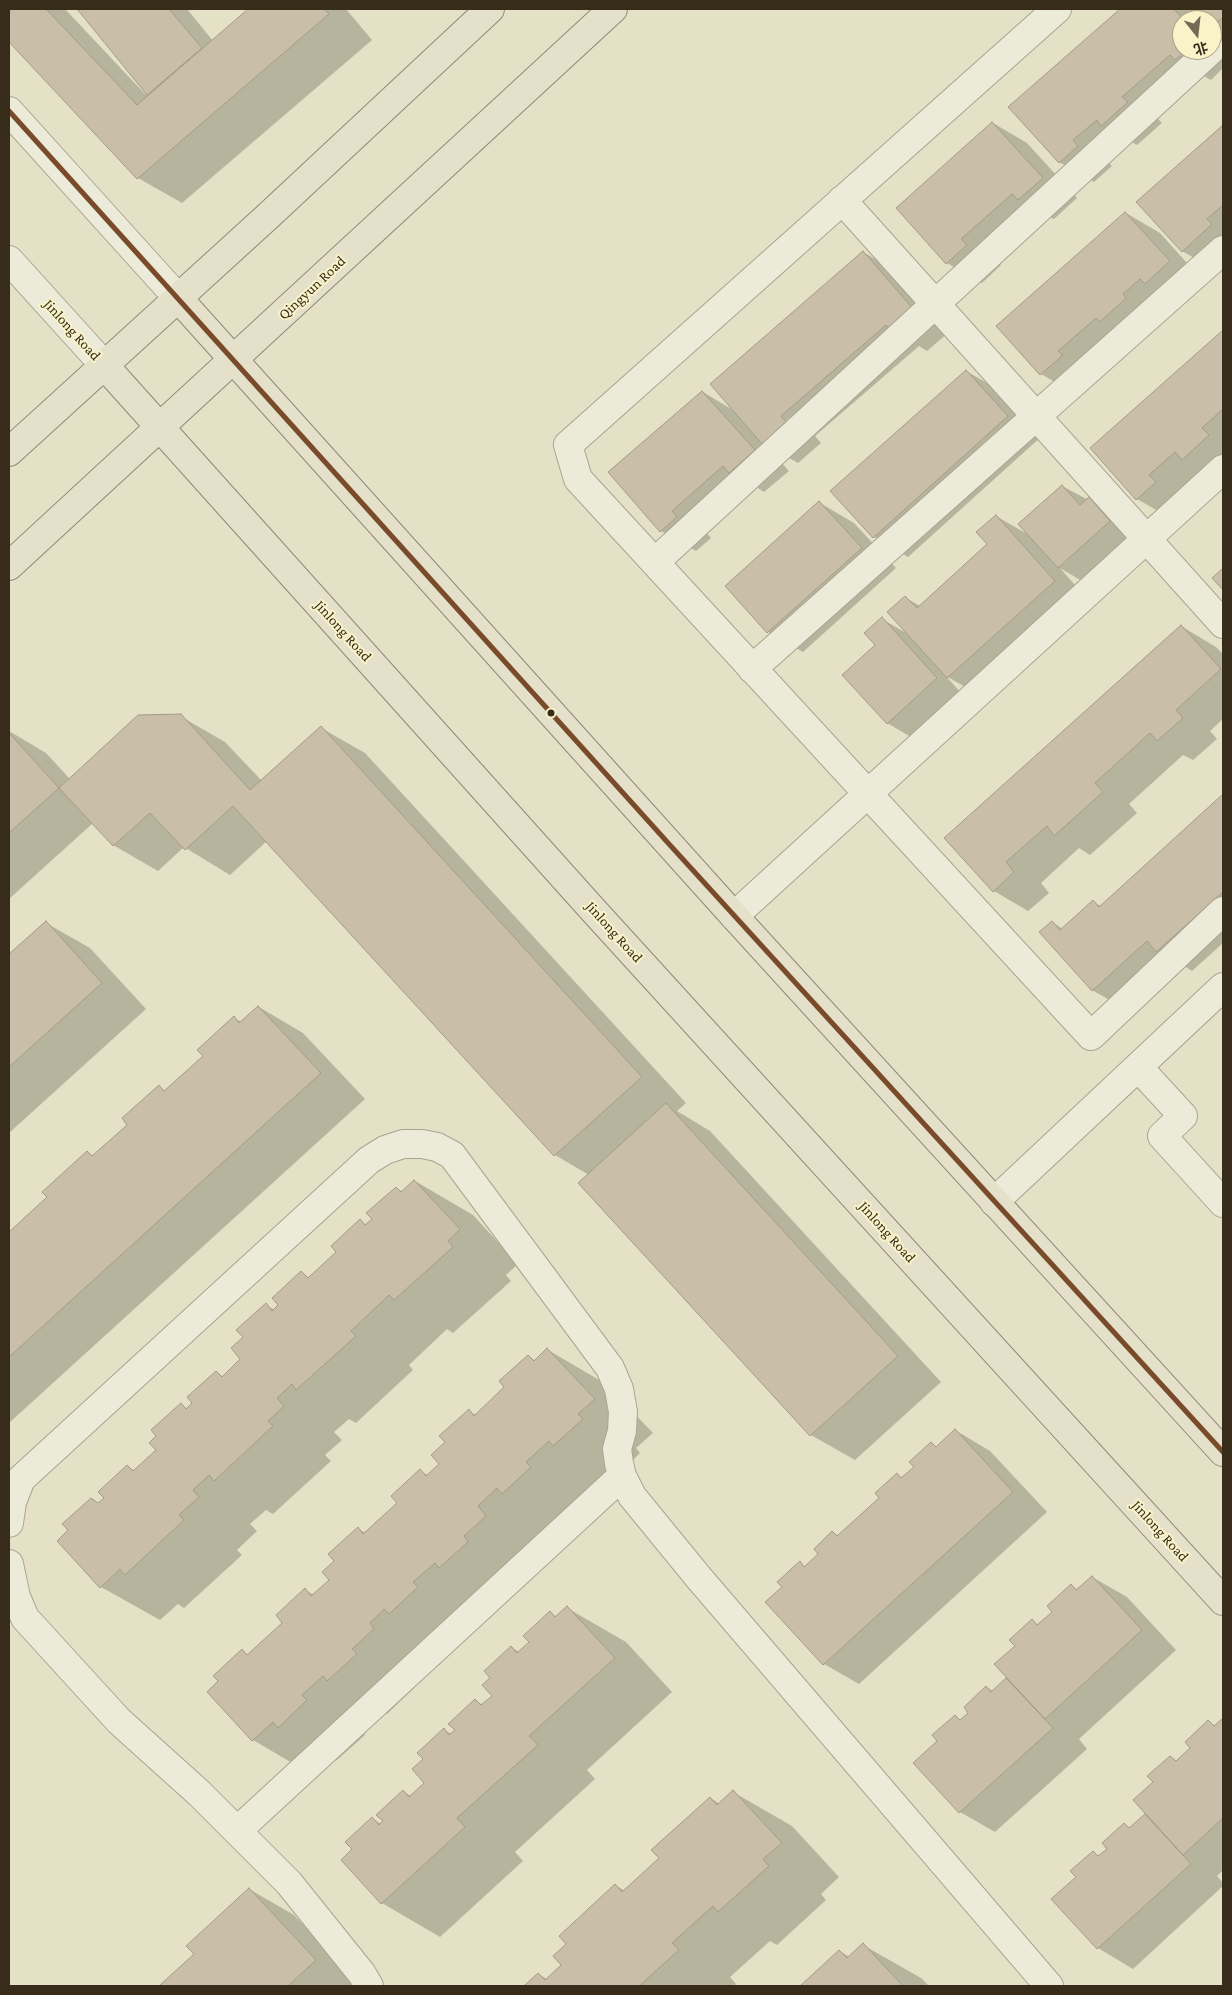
<!DOCTYPE html>
<meta charset="utf-8">
<style>
body{margin:0}
#map{position:relative;width:1232px;height:1995px;overflow:hidden;background:#e5e1c6;font-family:"Crimson Pro","Noto Sans SC",serif}
canvas{display:block}
.frame{position:absolute;inset:0;border:10px solid #372c19;pointer-events:none}
.north{position:absolute;left:1172px;top:10px;width:50px;height:50px;box-sizing:border-box;background:#f9f3c9;border:1px solid #aba383;border-radius:50%;rotate:164deg;font-size:14px;font-weight:700;line-height:20px;text-align:center;color:#372c19}
.north::after{content:'';display:block;margin:auto;width:18px;height:22px;background:#746b56;clip-path:polygon(50% 0,100% 100%,50% 72%,0 100%)}
</style>
<div id="map">
<canvas width="1232" height="1995"></canvas>
<div class="frame"></div>
<div class="north">北</div>
</div>
<script>
const c = document.querySelector('canvas').getContext('2d');
c.lineJoin = 'round';
function fill(path, color) {
  c.fillStyle = color;
  c.fill(path, 'evenodd');
}
function poly(rows) {
  const path = new Path2D();
  for (const r of rows) {
    path.moveTo(r[0], r[1]);
    for (let i = 2; i < r.length; i += 2) path.lineTo(r[i], r[i + 1]);
  }
  return path;
}
function stroke(path, color, width, dash) {
  c.strokeStyle = color;
  c.lineWidth = width;
  c.lineCap = dash ? 'butt' : 'round';
  c.setLineDash(dash || []);
  c.stroke(path);
}
function label(font, color, halo, rows, align = 'center') {
  c.font = font + ' "Crimson Pro",serif';
  c.lineWidth = 4;
  c.setLineDash([]);
  c.textBaseline = 'middle';
  c.strokeStyle = halo;
  c.fillStyle = color;
  for (const [text, x, y, turn = 0] of rows) {
    c.save();
    c.translate(x, y);
    c.rotate((+turn || 0) * Math.PI / 180);
    c.textAlign = isNaN(turn) ? turn : align;
    if (halo) c.strokeText(text, 0, 0);
    c.fillText(text, 0, 0);
    c.restore();
  }
}
fill(poly([
 [9,9,65,9,145,94,147,92,78,9,187,9,213,41,250,9,346,9,372,40,182,203,138,178,9,40],
 [1121,9,1223,9,1223,37,1212,30,1212,20,1182,20,1182,50,1212,50,1212,34,1223,47,1223,68,1211,80,1204,76,1156,117,1162,123,1137,145,1130,141,1107,161,1112,166,1094,182,1059,162,1010,107],
 [993,123,1027,143,1077,198,1054,219,1046,215,995,260,1001,265,982,283,947,263],
 [1223,126,1223,265,1217,271,1182,251,1138,202],
 [1126,213,1160,233,1204,282,1076,394,1041,374],
 [863,252,898,272,950,331,927,351,919,346,815,436,821,443,798,463,766,445,789,471,764,492,756,487,706,532,711,538,696,551,661,531,609,473,703,392,733,410],
 [790,417,792,419,771,438,771,435],
 [1223,331,1223,474,1172,519,1137,499,1092,448],
 [966,371,1001,391,1042,436,908,557,874,537],
 [1062,486,1113,513,1133,536,1082,581,1060,568,1089,601,983,697,946,676,961,693,911,737,887,723,877,645,882,619,908,634,906,598,920,606,989,544,996,516,1029,535],
 [820,503,854,523,896,568,803,652,768,632],
 [1181,626,1216,647,1223,654,1223,719,1210,731,1217,739,1193,760,1183,755,1129,804,1137,813,1090,855,1079,848,1041,883,1049,893,1028,911,994,891,946,838],
 [180,716,225,742,262,781,321,728,365,753,686,1103,677,1111,710,1131,941,1382,855,1460,811,1435,589,1175,555,1155,267,841,230,875,184,847,158,871,113,845,93,823,9,899,9,731,46,753,70,779],
 [1223,795,1223,943,1192,971,1179,963,1127,1010,1092,990,1052,922,1063,929,1093,902,1101,906],
 [46,923,90,948,146,1009,9,1133,9,956],
 [259,1007,303,1033,365,1099,9,1423,9,1234,49,1197,87,1152,94,1156,129,1125,159,1087,166,1091,205,1056,234,1018,242,1022],
 [415,1181,473,1215,518,1264,506,1275,511,1281,453,1333,447,1329,409,1365,413,1370,356,1423,349,1419,334,1432,342,1440,325,1455,331,1461,273,1514,266,1510,250,1524,257,1531,237,1550,242,1555,184,1608,178,1604,160,1620,101,1587,99,1504,106,1498,127,1466,135,1471,158,1450,181,1405,188,1409,216,1372,224,1377,242,1359,245,1337,266,1305,275,1310,301,1272,310,1278,338,1252,360,1221,367,1225,396,1188,403,1192],
 [548,1350,606,1384,653,1433,636,1448,640,1453,410,1683,414,1688,387,1714,380,1710,359,1729,365,1735,337,1760,330,1757,311,1774,253,1740,219,1682,242,1651,249,1655,284,1623,305,1590,314,1595,331,1580,336,1561,358,1529,366,1533,399,1503,420,1471,429,1476,441,1465,447,1442,469,1411,476,1415,506,1388,528,1356,536,1361],
 [955,1430,990,1451,1047,1512,859,1684,824,1664,784,1587,800,1563,806,1567,820,1554,833,1533,839,1536,881,1498,897,1475,903,1478,915,1467,931,1443,937,1447],
 [1092,1577,1127,1597,1176,1650,1079,1739,1087,1749,995,1832,960,1812,915,1763,939,1741,955,1717,961,1720,970,1713,986,1687,993,1691,1008,1678,1016,1646,1032,1621,1039,1625,1054,1612,1071,1585,1078,1590],
 [567,1608,626,1642,672,1692,587,1770,595,1779,515,1852,523,1861,440,1937,382,1903,354,1849,372,1819,382,1824,404,1792,411,1796,426,1783,425,1759,444,1730,452,1734,457,1730,476,1701,483,1705,494,1696,492,1678,511,1647,519,1652,531,1642,550,1613,557,1617],
 [1223,1720,1223,1870,1217,1876,1223,1883,1223,1886,1133,1969,1098,1948,1053,1899,1078,1877,1093,1853,1100,1857,1109,1849,1124,1824,1131,1828,1147,1814,1155,1782,1170,1757,1177,1761,1192,1748,1209,1722,1216,1726],
 [733,1792,792,1826,839,1877,821,1894,826,1900,777,1945,770,1941,730,1977,736,1984,734,1986,526,1986,539,1974,548,1980,563,1965,567,1944,615,1885,625,1891,661,1858,710,1798,720,1804],
 [249,1889,294,1915,360,1986,161,1986,196,1954],
 [863,1945,921,1978,929,1986,802,1986,840,1951,849,1957]
]), '#0003');
const building = poly([
 [9,9,46,9,137,105,248,9,324,9,329,14,137,179,9,42,9,9],
 [77,9,169,9,202,48,147,95,77,9],
 [1120,9,1174,9,1184,20,1182,50,1187,50,1175,60,1170,55,1122,97,1128,102,1101,126,1097,120,1073,140,1078,146,1059,163,1008,107,1120,9],
 [1190,9,1223,9,1223,17,1212,27,1212,20,1200,20,1190,9],
 [992,122,1043,178,1018,200,1012,194,961,239,967,245,946,264,896,208,992,122],
 [1223,125,1223,205,1207,219,1212,224,1182,252,1136,202,1223,125],
 [1125,212,1170,261,1145,284,1140,279,1123,294,1126,298,1100,322,1096,318,1058,351,1063,355,1040,375,996,326,1125,212],
 [863,251,915,311,892,332,886,325,781,416,787,423,762,444,710,384,863,251],
 [1223,330,1223,409,1202,428,1209,435,1182,460,1175,452,1149,475,1156,482,1136,500,1090,448,1223,330],
 [966,370,1008,416,873,538,830,491,966,370],
 [702,391,755,450,729,473,723,466,672,511,677,517,660,532,608,472,702,391],
 [1062,485,1080,505,1089,497,1110,521,1058,568,1018,524,1062,485],
 [819,501,862,548,767,633,725,586,819,501],
 [996,515,1055,581,947,678,887,612,905,596,917,608,987,544,976,532,996,515],
 [1223,568,1223,590,1212,578,1223,568],
 [882,617,937,678,887,724,842,675,875,645,864,633,882,617],
 [1181,625,1221,669,1176,710,1183,718,1157,741,1150,733,1095,783,1103,792,1054,836,1047,826,1006,862,1014,872,993,892,944,838,1181,625],
 [181,714,250,790,321,726,642,1077,554,1156,233,806,185,850,150,813,113,846,59,788,138,715,181,714],
 [9,733,59,788,9,833,9,733],
 [1223,794,1223,892,1156,952,1147,941,1092,991,1039,932,1052,921,1060,930,1093,900,1099,907,1223,794],
 [46,921,102,983,9,1067,9,954,46,921],
 [258,1006,321,1073,9,1357,9,1232,47,1197,42,1192,87,1151,92,1156,127,1125,122,1118,159,1085,164,1091,203,1056,197,1050,234,1016,239,1023,258,1006],
 [666,1103,898,1356,810,1436,578,1183,666,1103],
 [414,1180,460,1229,448,1241,453,1247,394,1300,389,1295,351,1331,356,1336,296,1390,292,1384,277,1398,284,1406,268,1421,273,1426,214,1481,209,1475,193,1490,199,1497,179,1515,184,1520,125,1575,120,1569,100,1588,57,1541,68,1530,62,1524,91,1498,98,1503,104,1498,98,1492,127,1465,133,1471,156,1450,149,1443,156,1436,151,1430,181,1403,186,1409,192,1403,187,1397,216,1371,222,1377,240,1359,231,1348,243,1337,236,1330,266,1303,272,1311,278,1305,272,1298,301,1271,308,1278,336,1252,331,1246,360,1219,365,1225,372,1219,366,1213,396,1187,401,1192,414,1180],
 [547,1348,595,1399,578,1414,583,1419,553,1446,549,1441,526,1462,531,1467,502,1494,497,1488,478,1506,486,1516,464,1536,468,1542,439,1568,435,1563,413,1582,418,1587,389,1614,384,1609,370,1623,374,1629,352,1649,357,1654,327,1681,323,1676,302,1695,307,1700,278,1728,273,1722,252,1741,207,1692,218,1681,213,1676,242,1649,247,1655,282,1623,276,1615,305,1588,311,1596,329,1580,322,1572,334,1561,328,1554,358,1527,363,1534,397,1503,391,1496,420,1469,426,1476,439,1464,431,1455,445,1442,439,1436,469,1409,474,1416,504,1387,499,1381,528,1355,534,1361,547,1348],
 [955,1429,1013,1492,823,1665,765,1602,782,1587,777,1582,800,1561,804,1567,818,1554,814,1549,832,1531,837,1536,879,1498,875,1493,897,1473,901,1478,914,1467,909,1462,931,1442,936,1447,955,1429],
 [1092,1576,1142,1630,1045,1719,994,1664,1015,1646,1009,1640,1032,1619,1037,1625,1052,1612,1047,1606,1071,1584,1076,1590,1092,1576],
 [567,1606,615,1658,529,1736,538,1745,457,1818,465,1827,381,1904,341,1860,352,1849,345,1842,372,1817,379,1825,383,1821,376,1815,403,1790,409,1797,424,1783,412,1769,423,1759,417,1753,444,1728,449,1735,455,1730,448,1724,475,1699,481,1705,492,1696,482,1685,490,1678,484,1671,511,1646,517,1653,529,1642,523,1636,550,1611,555,1617,567,1606],
 [1006,1678,1053,1728,959,1813,913,1763,937,1741,932,1735,955,1715,960,1720,968,1713,964,1707,986,1686,991,1692,1006,1678],
 [1223,1718,1223,1818,1183,1855,1133,1800,1153,1782,1147,1776,1170,1756,1176,1761,1190,1748,1185,1742,1208,1720,1214,1726,1223,1718],
 [733,1790,782,1843,763,1859,769,1866,718,1912,713,1906,672,1943,679,1950,639,1986,524,1986,538,1973,545,1980,561,1965,553,1956,566,1944,559,1936,615,1884,622,1892,659,1858,651,1850,710,1797,717,1805,733,1790],
 [1145,1814,1191,1864,1097,1949,1051,1899,1076,1877,1070,1871,1093,1851,1098,1856,1107,1849,1102,1843,1124,1823,1129,1828,1145,1814],
 [249,1888,316,1960,288,1986,159,1986,194,1954,186,1946,249,1888],
 [863,1943,903,1986,800,1986,839,1950,847,1958,863,1943]
]);
fill(building, '#c9bea7');
stroke(building, '#a49b86', 1);
const minor = poly([
 [1057,9,568,445,578,479,1091,1036,1223,911],
 [9,111,178,298],
 [842,200,1223,624],
 [9,260,104,365],
 [655,562,1211,50],
 [752,669,1223,250],
 [734,916,1223,469],
 [1138,1067,1183,1116,1162,1136,1223,1203],
 [994,1202,1223,987],
 [9,1523,12,1502,21,1479,369,1160,385,1150,403,1144,422,1144,437,1147,452,1155,610,1368,619,1389,623,1412,622,1431,617,1449,619,1463,622,1476,632,1496,699,1578,1049,1986],
 [9,1564,16,1597,25,1618,119,1721,199,1793,289,1883,362,1974,369,1986],
 [237,1831,622,1476]
]);
const major = poly([
 [178,298,734,916,1223,1452],
 [104,365,594,911,1223,1601],
 [9,452,267,217,490,9],
 [9,566,613,9]
]);
stroke(minor, '#a9a490', 30);
stroke(major, '#8e8977', 30);
stroke(minor, '#ecead9', 28);
stroke(major, '#e4e0ca', 28);
stroke(poly([
 [9,111,669,844,1223,1452]
]), '#7a4b2a', 5);
for (const [x, y, r, color] of [
 [551,713,4.5,"#372c19"]
]) {
  const dot = new Path2D();
  dot.arc(x, y, r, 0, 2 * Math.PI);
  c.fillStyle = color;
  c.fill(dot);
  stroke(dot, '#f9f3c9', 2);
}
label('15px', '#372c19', '#f9f3c9', [
 ["Qingyun Road",312,288,-43],
 ["Jinlong Road",72,330,48],
 ["Jinlong Road",343,631,48],
 ["Jinlong Road",614,932,48],
 ["Jinlong Road",887,1232,48],
 ["Jinlong Road",1160,1531,48]
]);
</script>
